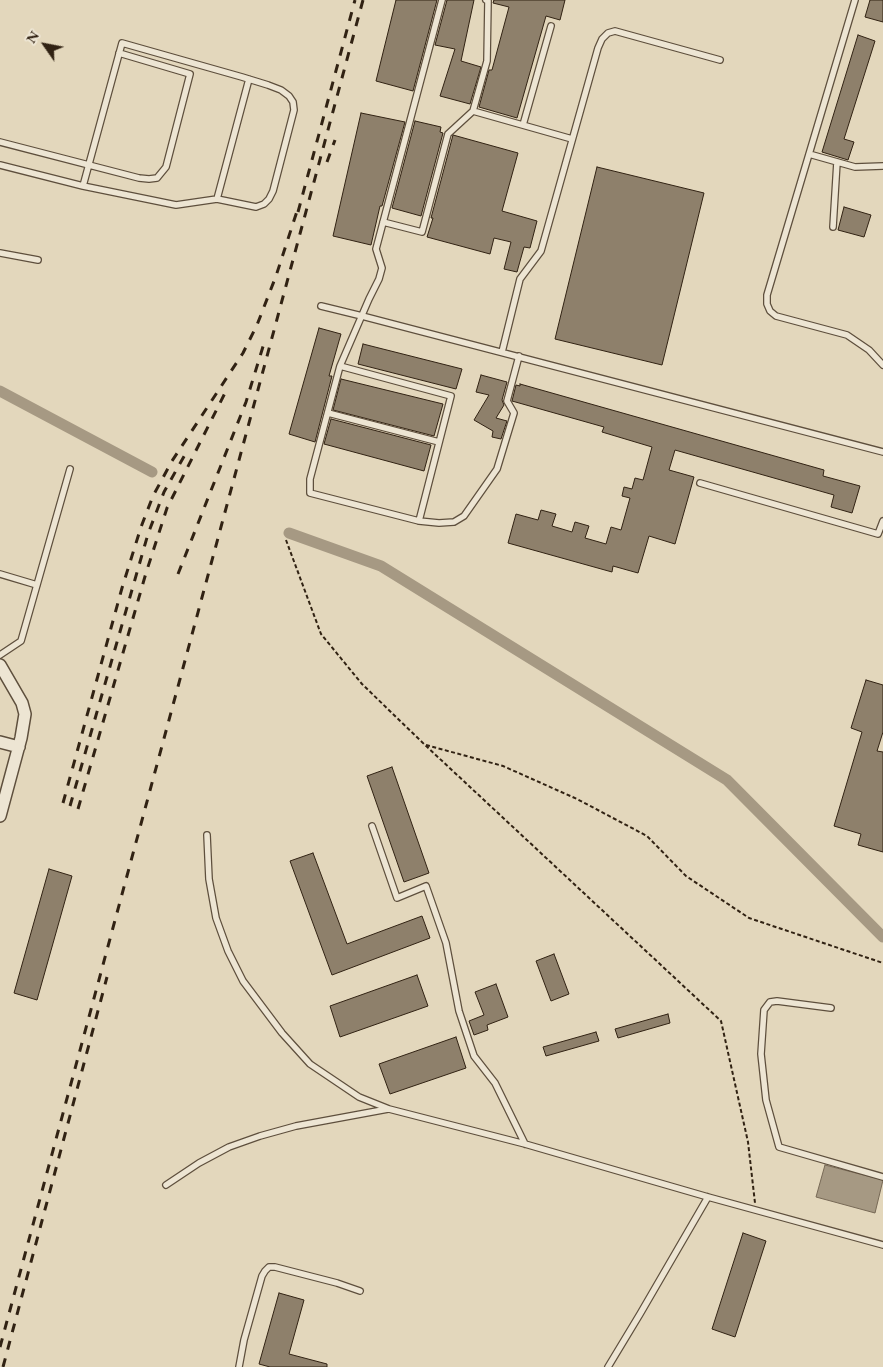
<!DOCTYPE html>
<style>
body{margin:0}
#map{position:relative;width:883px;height:1367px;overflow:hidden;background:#e3d7bc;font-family:"EB Garamond",serif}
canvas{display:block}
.north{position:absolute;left:20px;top:20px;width:50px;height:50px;-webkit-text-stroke:4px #ede5d3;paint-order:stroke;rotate:303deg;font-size:14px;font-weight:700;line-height:20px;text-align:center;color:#312213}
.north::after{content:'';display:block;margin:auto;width:18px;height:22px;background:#312213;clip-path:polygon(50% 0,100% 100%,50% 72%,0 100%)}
</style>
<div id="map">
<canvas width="883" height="1367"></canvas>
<div class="north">N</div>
</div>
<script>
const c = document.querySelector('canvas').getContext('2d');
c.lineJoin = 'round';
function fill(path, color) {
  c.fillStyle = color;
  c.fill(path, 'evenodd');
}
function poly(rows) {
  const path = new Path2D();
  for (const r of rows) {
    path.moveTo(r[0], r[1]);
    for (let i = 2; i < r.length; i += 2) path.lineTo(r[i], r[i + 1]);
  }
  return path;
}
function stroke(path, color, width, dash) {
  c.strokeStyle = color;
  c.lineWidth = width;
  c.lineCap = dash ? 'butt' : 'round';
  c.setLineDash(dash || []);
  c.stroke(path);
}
const water = poly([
 [825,1165,883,1180,875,1213,816,1197,825,1165]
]);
fill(water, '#a69983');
stroke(water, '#776956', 1);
stroke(poly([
 [0,391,152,472],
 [289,533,381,566,727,780,883,937]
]), '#a69983', 11);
const building = poly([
 [396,0,437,0,413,91,376,81,396,0],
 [447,0,474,0,461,61,481,67,470,104,440,96,455,49,435,45,447,0],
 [494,0,565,0,560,20,546,16,517,118,479,107,489,70,492,70,509,7,493,3,494,0],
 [870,0,883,0,883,22,865,17,870,0],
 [858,35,875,41,844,139,854,142,848,160,822,152,858,35],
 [361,113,405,122,382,206,380,206,371,245,333,236,361,113],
 [415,121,441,127,440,132,443,133,421,216,392,208,415,121],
 [453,135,518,153,502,211,537,221,530,248,524,247,517,272,504,269,511,242,494,238,490,254,427,237,433,218,431,218,453,135],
 [597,167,704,193,662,365,555,339,597,167],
 [844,207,871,215,864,237,838,230,844,207],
 [319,328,341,334,329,376,332,376,315,442,289,434,319,328],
 [363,344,462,369,456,389,358,364,363,344],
 [481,375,507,382,502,400,504,405,496,418,507,421,501,439,492,437,493,431,474,420,489,395,476,392,481,375],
 [341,379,443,404,434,436,333,410,341,379],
 [520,384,824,470,823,476,860,486,852,513,831,507,834,495,675,450,669,470,694,477,675,544,649,536,638,573,613,566,612,572,508,543,516,514,538,520,541,510,556,514,552,526,572,532,575,522,589,526,585,538,606,544,611,527,621,530,630,498,622,496,624,487,632,489,635,478,643,480,652,447,602,432,604,427,512,401,516,385,520,386,520,384],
 [331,419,431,445,424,471,324,444,331,419],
 [866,680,883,685,883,732,877,751,883,752,883,852,858,845,861,834,834,826,862,732,851,728,866,680],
 [392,767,429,873,404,882,367,776,392,767],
 [313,853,347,944,422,916,430,938,332,975,290,861,313,853],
 [49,869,72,876,37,1000,14,993,49,869],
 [554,954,569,994,551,1001,536,961,554,954],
 [417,975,428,1006,340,1037,330,1006,417,975],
 [496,984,508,1017,487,1025,488,1030,474,1035,469,1021,484,1015,475,992,496,984],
 [668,1014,670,1023,618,1038,615,1029,668,1014],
 [596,1032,599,1041,546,1056,543,1047,596,1032],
 [456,1037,466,1068,390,1094,379,1064,456,1037],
 [743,1233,766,1241,735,1337,712,1329,743,1233],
 [279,1293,304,1300,289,1354,327,1364,327,1367,270,1367,259,1364,279,1293]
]);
fill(building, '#8e806b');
stroke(building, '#312213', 1);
const service = poly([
 [442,0,376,249,382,268,379,279,369,299,340,366,310,479,310,493,419,521,439,523,454,522,464,516,497,469,514,413,507,401,519,356],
 [486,0,488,1,487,61,473,111,572,139],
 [855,0,767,295,767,304,770,311,776,316,847,335,869,350,883,365],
 [523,125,551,26],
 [0,142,139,178,149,179,157,178,166,167,190,74,119,53],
 [809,154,855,167,883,166],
 [0,165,83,186,176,205,217,199],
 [83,186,122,43,242,77,268,85,281,90,289,96,293,102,294,110,273,191,269,199,264,204,256,207,217,199,249,79],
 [383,222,422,232,448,134,473,111],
 [833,227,837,162],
 [0,253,38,260],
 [321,306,362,316,883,452],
 [502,352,520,279,541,251,598,48,602,39,608,33,615,31,720,60],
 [340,366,451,396,419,521],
 [328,413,439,442],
 [700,483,878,534,883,521],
 [0,574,37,585],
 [0,655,21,641,70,469],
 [372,826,397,898,426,886,446,943,459,1011,474,1056,495,1083,525,1144],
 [207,835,209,879,216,918,228,951,243,981,282,1033,310,1064,359,1097,389,1109,525,1144,708,1197,883,1245],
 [831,1008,777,1001,770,1002,764,1010,761,1054,766,1100,779,1147,883,1177],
 [166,1185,199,1163,229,1147,260,1136,296,1126,388,1109],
 [239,1367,244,1340,262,1276,265,1271,269,1267,275,1267,337,1283,360,1291],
 [608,1367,640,1314,708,1197]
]);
const minor = poly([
 [0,665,22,703,25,714,21,738,0,816],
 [0,742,19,747]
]);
stroke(service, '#5e4f3d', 8);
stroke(minor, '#5e4f3d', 14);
stroke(poly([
 [286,540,321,634,362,684,425,745,721,1021,748,1142,755,1203],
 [426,745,503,766,577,799,647,836,686,876,749,918,883,963]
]), '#312213', 2, [4, 2.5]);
stroke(service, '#ede5d3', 5.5);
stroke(minor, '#ede5d3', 11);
stroke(poly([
 [327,162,335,140],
 [298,212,355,0],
 [178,574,246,402,265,340],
 [63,803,122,588,141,527,153,496,172,461,243,353,257,325,276,276,299,205],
 [70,806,148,534,164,492,187,451],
 [78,809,146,573,167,508,225,393],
 [0,1347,363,0],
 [3,1367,107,977]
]), '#312213', 3, [9, 9]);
</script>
